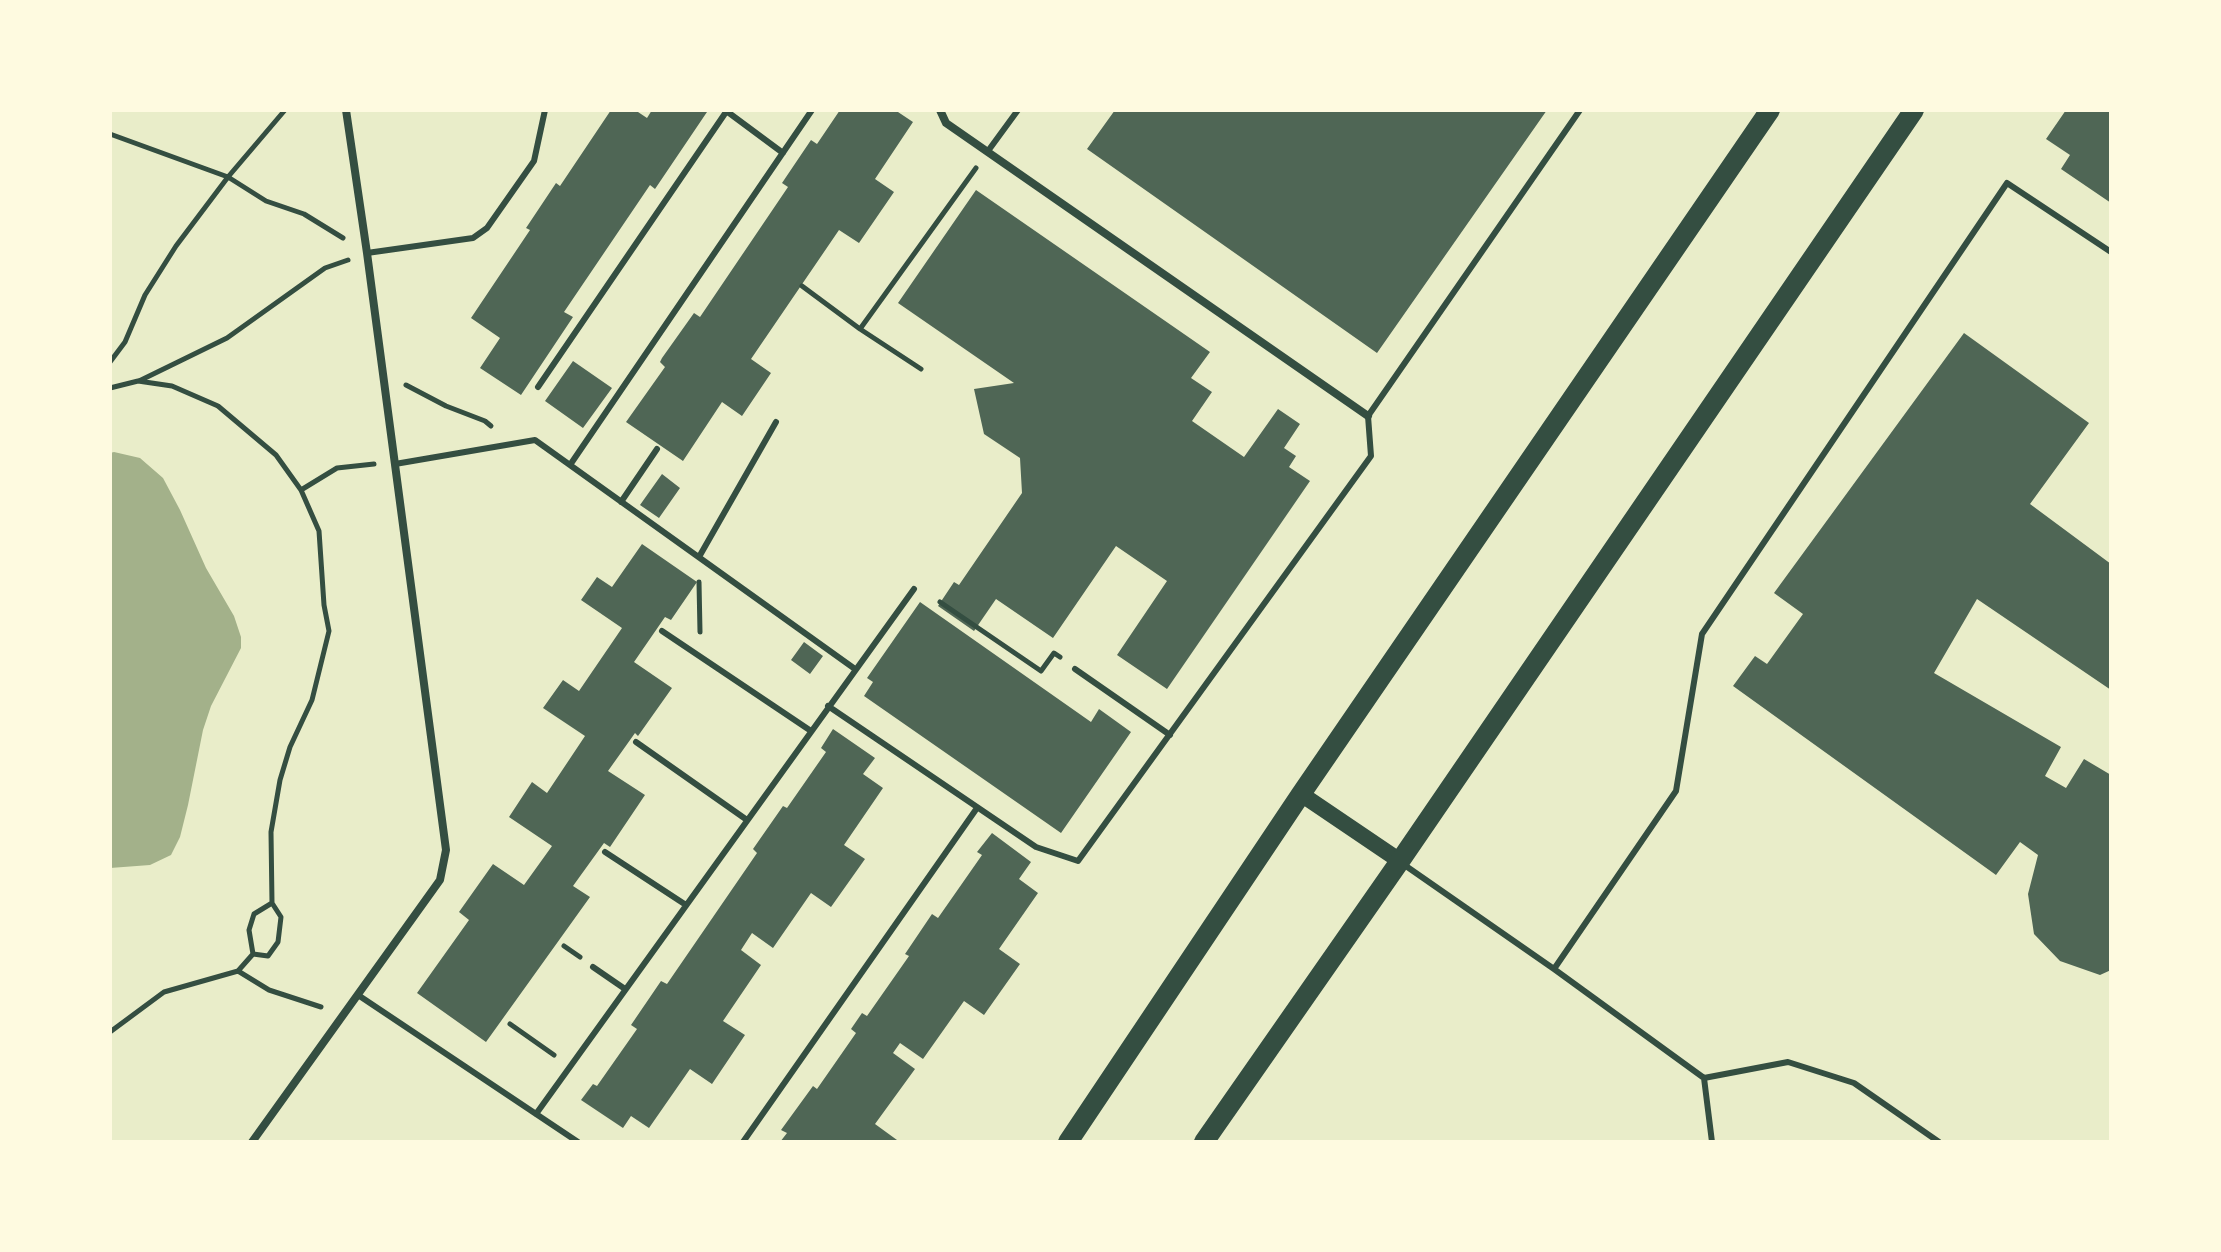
<!DOCTYPE html>
<style>
body{margin:0}
#map{position:relative;width:2221px;height:1252px;overflow:hidden;background:#e9edc9;font-family:Lato,sans-serif}
canvas{display:block}
.frame{position:absolute;inset:0;border:112px solid #fefae0;pointer-events:none}
</style>
<div id="map">
<canvas width="2221" height="1252"></canvas>
<div class="frame"></div>
</div>
<script>
const c = document.querySelector('canvas').getContext('2d');
c.lineJoin = 'round';
function fill(path, color) {
  c.fillStyle = color;
  c.fill(path, 'evenodd');
}
function poly(rows) {
  const path = new Path2D();
  for (const r of rows) {
    path.moveTo(r[0], r[1]);
    for (let i = 2; i < r.length; i += 2) path.lineTo(r[i], r[i + 1]);
  }
  return path;
}
function stroke(path, color, width, dash) {
  c.strokeStyle = color;
  c.lineWidth = width;
  c.lineCap = dash ? 'butt' : 'round';
  c.setLineDash(dash || []);
  c.stroke(path);
}
fill(poly([
 [114,452,140,458,163,478,180,510,206,568,234,616,241,637,241,648,211,706,203,730,188,805,180,837,171,855,150,865,110,868,110,453]
]), '#a3b18a');
fill(poly([
 [611,110,635,110,647,118,652,110,705,110,707,112,655,189,650,185,564,312,573,317,521,395,480,368,500,338,471,318,530,230,526,228,556,183,560,186],
 [840,110,895,110,913,122,875,179,894,192,859,243,839,230,751,359,771,373,742,416,722,402,683,461,626,422,665,367,660,362,662,358,694,313,700,317,788,187,782,183,811,140,817,144],
 [1115,110,1547,110,1377,353,1087,149],
 [2066,110,2111,110,2111,203,2061,169,2070,155,2046,139],
 [976,190,1210,352,1191,378,1212,392,1192,421,1244,457,1278,409,1300,424,1284,448,1296,456,1289,467,1310,481,1167,689,1117,655,1167,581,1116,546,1053,638,996,599,974,631,938,606,954,582,959,585,1022,493,1020,458,984,434,974,389,1014,383,898,303],
 [1964,333,2089,423,2030,504,2111,564,2111,690,1977,599,1934,673,2061,747,2045,776,2066,788,2084,759,2111,775,2111,970,2100,975,2060,961,2034,934,2028,894,2038,855,2020,842,1996,875,1733,686,1755,656,1767,664,1803,614,1774,593],
 [573,361,612,388,583,428,545,401],
 [662,474,680,488,659,518,640,505],
 [642,544,697,582,671,620,665,617,634,662,672,688,638,736,635,733,608,771,645,795,610,847,604,843,573,886,590,897,486,1042,417,993,469,920,459,912,493,864,524,885,552,846,509,817,532,782,547,793,585,736,543,708,563,680,579,691,622,628,581,600,597,577,612,587],
 [920,602,1091,722,1099,709,1131,732,1061,833,864,696,873,682,867,678],
 [804,642,823,656,810,674,791,660],
 [833,729,875,758,863,774,883,788,844,845,865,859,831,907,811,893,773,948,752,933,741,950,761,965,723,1021,745,1035,712,1084,690,1069,649,1128,631,1116,623,1128,581,1100,593,1084,597,1086,637,1029,631,1025,661,981,667,984,757,853,753,849,783,806,787,808,826,752,821,748],
 [992,833,1031,862,1019,879,1038,893,999,949,1020,964,984,1015,964,1001,923,1059,900,1043,893,1053,915,1069,875,1124,897,1140,896,1142,780,1142,787,1133,781,1130,813,1086,817,1089,856,1033,851,1029,862,1013,867,1016,909,956,905,954,932,914,938,918,982,855,977,852]
]), '#4f6655');
stroke(poly([
 [110,134,228,177,266,201,304,214,343,238],
 [802,286,860,329,921,369],
 [860,329,976,168],
 [110,362,125,342,145,295,176,246,228,177,285,110],
 [139,381,227,338,325,268,348,260],
 [406,385,446,406,485,421,491,426],
 [110,388,138,381,172,386,218,406,276,455,301,490,319,531,324,605,329,631,312,700,290,747,280,780,271,832,272,903,254,914,249,930,253,954,238,971,164,992,110,1032],
 [301,490,337,468,374,464],
 [699,582,700,632],
 [940,602,1041,671,1054,653,1060,657],
 [564,946,580,957],
 [253,954,268,956,278,942,281,917,272,903],
 [238,971,269,990,321,1007],
 [510,1024,554,1055]
]), '#344e41', 5);
stroke(poly([
 [725,110,783,153],
 [988,151,1018,110],
 [367,253,473,238,487,228,534,161,545,110],
 [538,387,726,112],
 [395,464,535,440,855,669],
 [570,465,812,110],
 [621,502,657,449],
 [699,557,776,422],
 [662,631,811,731],
 [1075,669,1170,735],
 [828,706,1036,847,1078,861,1371,456,1368,416,1580,110],
 [636,742,747,820],
 [605,852,686,905],
 [1403,864,1554,969,1704,1078,1712,1142],
 [593,967,625,989],
 [1554,969,1676,791,1702,634,2007,183,2111,252],
 [358,995,578,1142],
 [1704,1078,1788,1062,1854,1083,1939,1142],
 [536,1114,914,589],
 [743,1142,977,808]
]), '#344e41', 6);
stroke(poly([
 [940,110,946,123,1368,416],
 [252,1142,440,880,446,850,367,253,346,110]
]), '#344e41', 8);
stroke(poly([
 [1301,794,1400,861]
]), '#344e41', 16);
stroke(poly([
 [1068,1142,1301,794,1770,110],
 [1204,1142,1400,861,1914,110]
]), '#344e41', 20);
</script>
